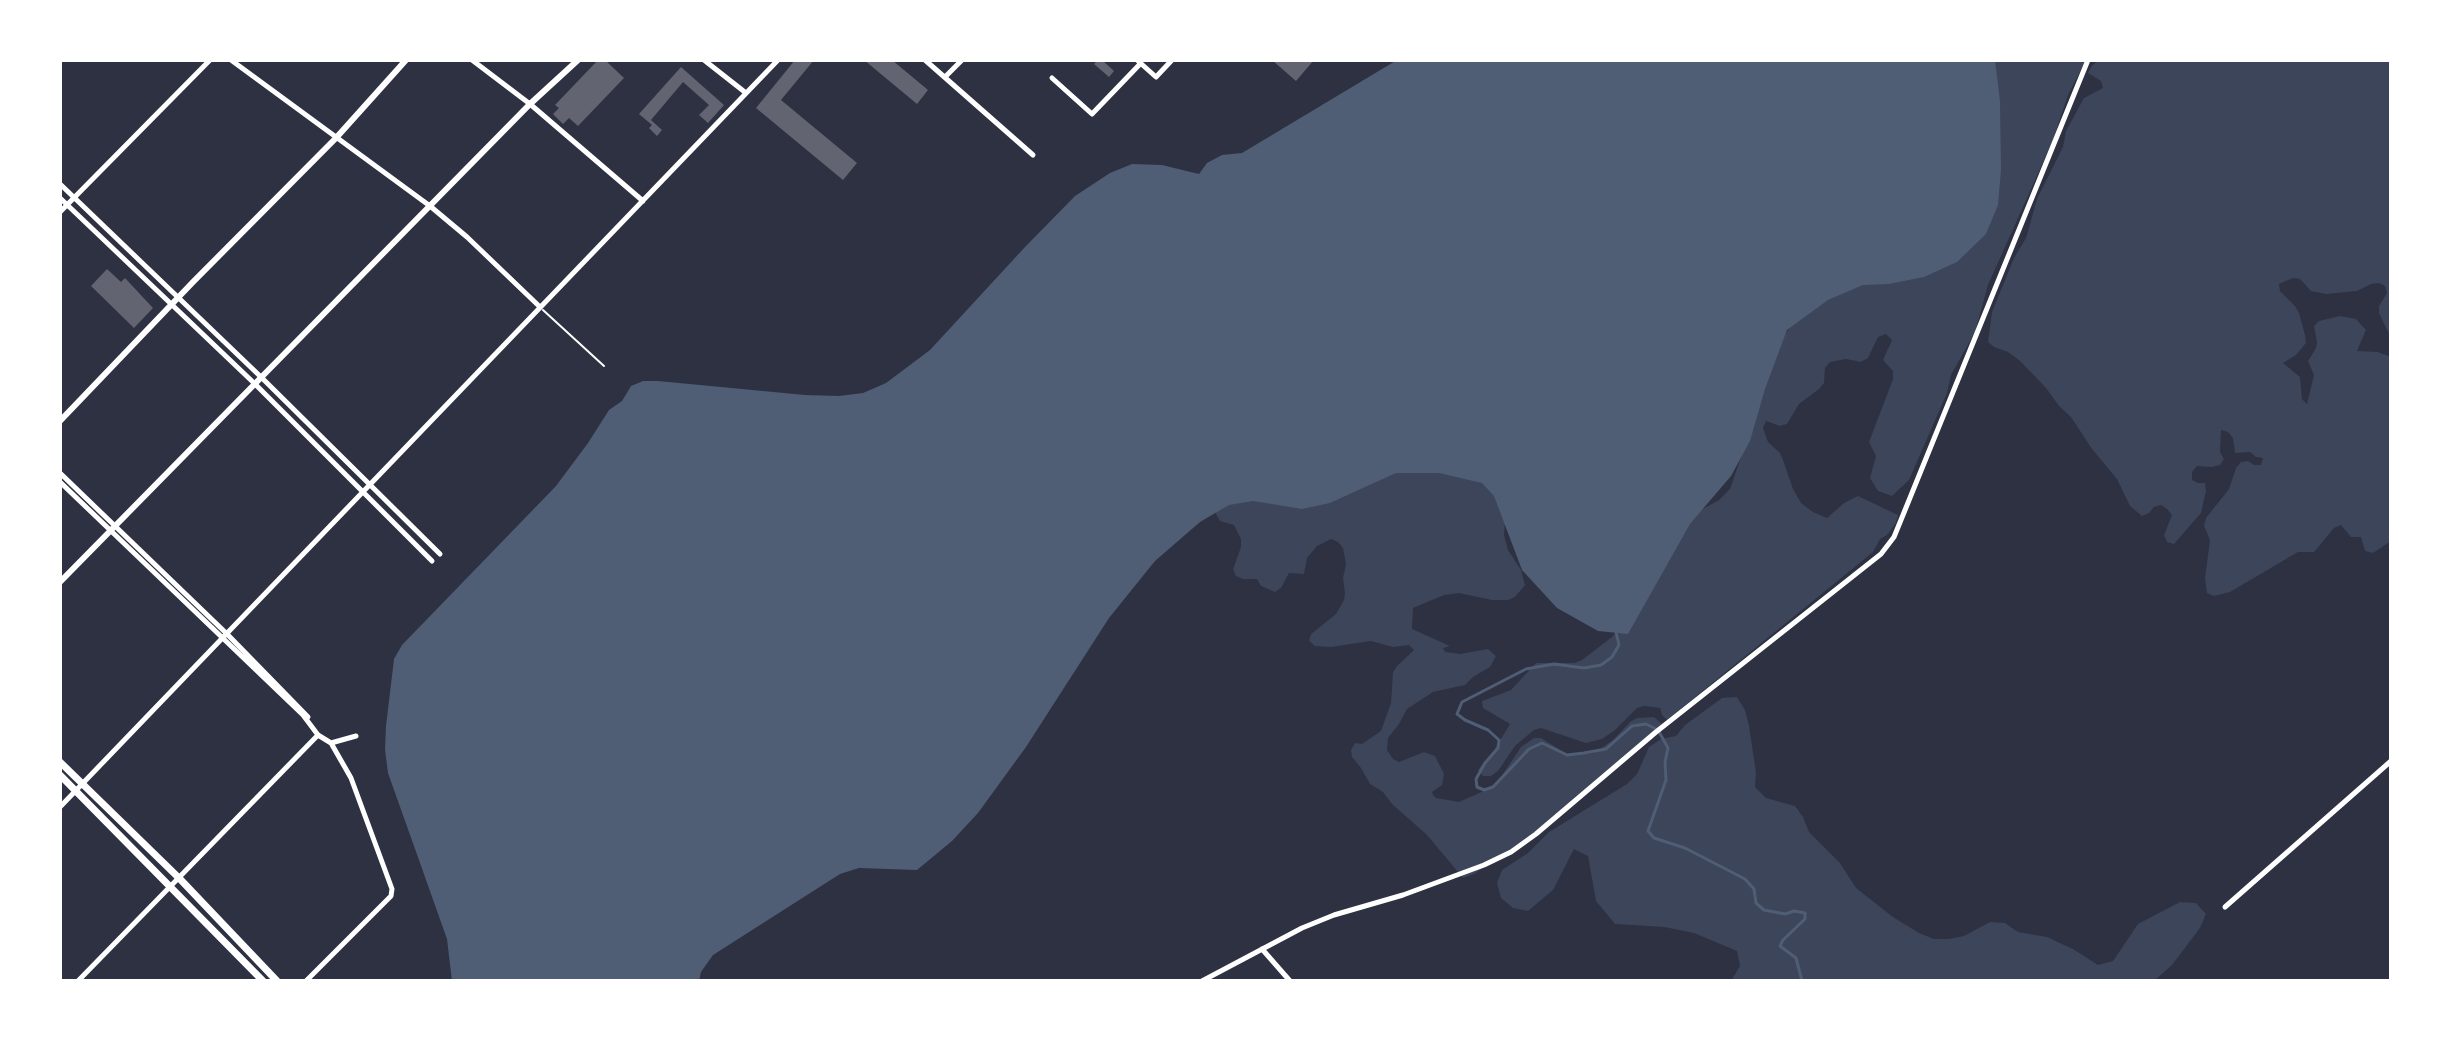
<!DOCTYPE html>
<style>
body{margin:0}
#map{position:relative;width:2451px;height:1041px;overflow:hidden;background:#2d3142;font-family:"Times New Roman",serif}
canvas{display:block}
.frame{position:absolute;inset:0;border:62px solid #fff;pointer-events:none}
</style>
<div id="map">
<canvas width="2451" height="1041"></canvas>
<div class="frame"></div>
</div>
<script>
const c = document.querySelector('canvas').getContext('2d');
c.lineJoin = 'round';
function fill(path, color) {
  c.fillStyle = color;
  c.fill(path, 'evenodd');
}
function poly(rows) {
  const path = new Path2D();
  for (const r of rows) {
    path.moveTo(r[0], r[1]);
    for (let i = 2; i < r.length; i += 2) path.lineTo(r[i], r[i + 1]);
  }
  return path;
}
function stroke(path, color, width, dash) {
  c.strokeStyle = color;
  c.lineWidth = width;
  c.lineCap = dash ? 'butt' : 'round';
  c.setLineDash(dash || []);
  c.stroke(path);
}
fill(poly([
 [1966,60,2086,60,2068,95,2053,140,1988,285,1975,332,1951,375,1947,393,1909,480,1892,496,1878,491,1870,478,1876,456,1869,442,1893,379,1893,371,1883,360,1892,340,1886,334,1878,337,1868,358,1861,362,1846,359,1830,362,1825,368,1824,383,1819,389,1799,404,1787,424,1780,426,1766,421,1763,428,1768,442,1780,453,1783,460,1793,489,1801,503,1813,512,1827,518,1844,503,1858,496,1898,515,1896,523,1887,535,1880,539,1873,552,1667,720,1662,715,1660,708,1644,706,1637,708,1615,730,1602,739,1586,743,1541,728,1534,730,1515,746,1498,771,1491,776,1483,776,1478,770,1493,752,1510,724,1483,708,1482,701,1511,690,1536,663,1574,663,1582,660,1612,637,1622,625,1638,593,1699,511,1719,500,1730,489,1782,338,1796,320,1998,148,2000,117],
 [2098,60,2391,60,2391,338,2379,313,2379,306,2387,293,2385,286,2379,283,2371,284,2357,291,2326,294,2311,291,2300,279,2293,278,2279,284,2280,291,2295,306,2299,313,2305,335,2306,343,2296,355,2283,363,2300,377,2302,399,2307,404,2314,375,2308,361,2316,348,2317,342,2314,326,2319,321,2340,316,2356,319,2366,330,2357,351,2378,352,2391,357,2391,541,2373,553,2365,551,2361,537,2351,537,2341,525,2334,528,2314,552,2298,552,2230,592,2214,596,2207,593,2205,578,2210,540,2204,526,2206,518,2229,489,2236,468,2241,462,2248,461,2254,465,2261,465,2263,458,2256,457,2250,452,2235,453,2233,438,2228,432,2221,430,2220,452,2224,459,2220,465,2212,467,2197,466,2192,472,2192,480,2198,483,2205,483,2206,491,2201,513,2174,544,2167,542,2164,535,2172,515,2167,509,2161,505,2154,507,2149,513,2142,516,2130,506,2117,479,2092,449,2071,417,2059,406,2046,388,2020,361,2008,352,1994,347,1988,342,1992,312,2014,258,2026,238,2037,199,2063,147,2066,131,2084,98,2103,88,2101,81,2088,73,2091,67],
 [1385,462,1489,479,1505,522,1504,535,1508,550,1521,570,1525,585,1515,597,1508,600,1492,600,1459,593,1444,595,1413,608,1412,629,1450,646,1443,648,1445,652,1460,654,1488,649,1496,656,1490,667,1473,677,1465,685,1433,692,1407,709,1399,724,1388,738,1387,750,1393,759,1399,762,1424,752,1435,756,1444,774,1442,785,1432,792,1433,795,1436,798,1459,802,1495,786,1521,747,1534,738,1541,738,1567,754,1586,754,1594,753,1613,740,1630,722,1637,718,1654,717,1663,725,1545,826,1474,874,1463,878,1427,835,1392,804,1383,792,1370,784,1361,768,1352,757,1351,750,1355,743,1362,744,1381,731,1391,703,1393,672,1397,666,1414,650,1409,645,1393,647,1371,641,1331,647,1315,646,1309,641,1311,634,1336,614,1344,600,1345,593,1343,578,1346,564,1343,548,1338,542,1331,539,1317,546,1307,558,1304,574,1289,573,1281,588,1275,592,1261,586,1257,579,1243,579,1236,576,1233,569,1241,547,1241,539,1234,525,1220,521,1216,514,1215,507],
 [1737,697,1745,710,1749,726,1756,772,1755,787,1766,798,1795,806,1803,817,1809,832,1840,863,1856,888,1893,917,1919,933,1934,939,1949,939,1964,936,1990,922,2005,923,2018,932,2047,937,2073,949,2098,965,2113,961,2138,924,2180,902,2196,903,2206,914,2200,928,2172,965,2154,981,1731,981,1740,966,1737,951,1694,933,1664,927,1615,924,1596,901,1588,856,1574,849,1553,890,1528,911,1513,908,1501,898,1497,883,1502,870,1528,853,1549,832,1627,784,1637,774,1649,747,1661,739,1676,736,1685,725,1722,698]
]), '#3c4559');
fill(poly([
 [1397,60,1995,60,2000,101,2001,170,1998,205,1986,234,1957,262,1924,277,1889,284,1863,285,1828,300,1787,330,1765,389,1750,441,1731,476,1690,524,1628,634,1598,631,1557,608,1522,570,1494,496,1482,483,1439,473,1396,473,1330,503,1302,509,1253,501,1229,505,1200,522,1155,561,1109,618,1026,747,978,813,952,841,917,870,859,868,840,874,713,955,701,972,699,981,452,981,447,939,388,773,385,750,386,726,394,659,402,645,556,486,588,443,609,410,622,401,631,386,643,381,658,381,805,395,839,396,863,393,886,383,930,350,1025,247,1075,196,1110,173,1132,164,1162,165,1199,174,1207,163,1222,155,1242,153]
]), '#4f5d75');
stroke(poly([
 [1616,632,1619,645,1612,657,1601,665,1584,668,1554,664,1526,669,1462,702,1457,714,1465,720,1488,730,1499,740,1498,748,1485,763,1476,779,1477,787,1484,790,1493,787,1529,749,1542,743,1567,755,1584,753,1606,749,1632,726,1646,724,1658,730,1668,748,1665,762,1666,780,1648,831,1654,838,1685,848,1745,879,1754,889,1756,903,1764,910,1785,914,1794,911,1805,913,1805,919,1783,940,1780,946,1796,958,1802,981]
]), '#4f5d75', 3);
fill(poly([
 [598,60,605,60,624,78,578,126,569,118,563,124,553,114,559,108,555,105],
 [795,60,814,60,781,100,857,163,843,180,756,108],
 [864,60,892,60,928,90,917,104],
 [1098,60,1102,60,1114,71,1109,77,1094,64],
 [1272,60,1314,60,1296,81],
 [681,67,724,105,708,123,699,115,709,105,683,82,651,120,662,130,657,136,649,128,652,125,639,114],
 [107,269,121,282,125,278,153,308,134,328,91,286]
]), '#626471');
stroke(poly([
 [543,310,604,366]
]), '#fff', 2);
stroke(poly([
 [231,60,430,206,467,237,540,307],
 [472,60,530,104,643,201],
 [704,60,746,93],
 [925,60,1033,155],
 [1137,60,1156,77,1172,60],
 [945,77,962,60],
 [1052,78,1092,114,1141,63],
 [60,184,262,378,440,554],
 [60,198,255,384,432,561],
 [60,212,210,60],
 [60,473,227,634,308,717],
 [60,482,303,715,318,735,331,743,351,778,392,889,391,896,306,981],
 [331,743,356,736],
 [60,807,778,60],
 [2225,907,2391,761],
 [1262,949,1290,981],
 [78,981,318,735],
 [1202,981,1302,928,1334,915,1403,895,1484,865,1511,852,1536,834,1656,732,1881,554,1894,537,1903,515,2088,60]
]), '#fff', 5);
stroke(poly([
 [60,421,193,282,336,138,406,60],
 [60,582,530,104,578,60]
]), '#fff', 6);
stroke(poly([
 [60,762,180,879,277,981],
 [60,775,263,981]
]), '#fff', 7);
</script>
